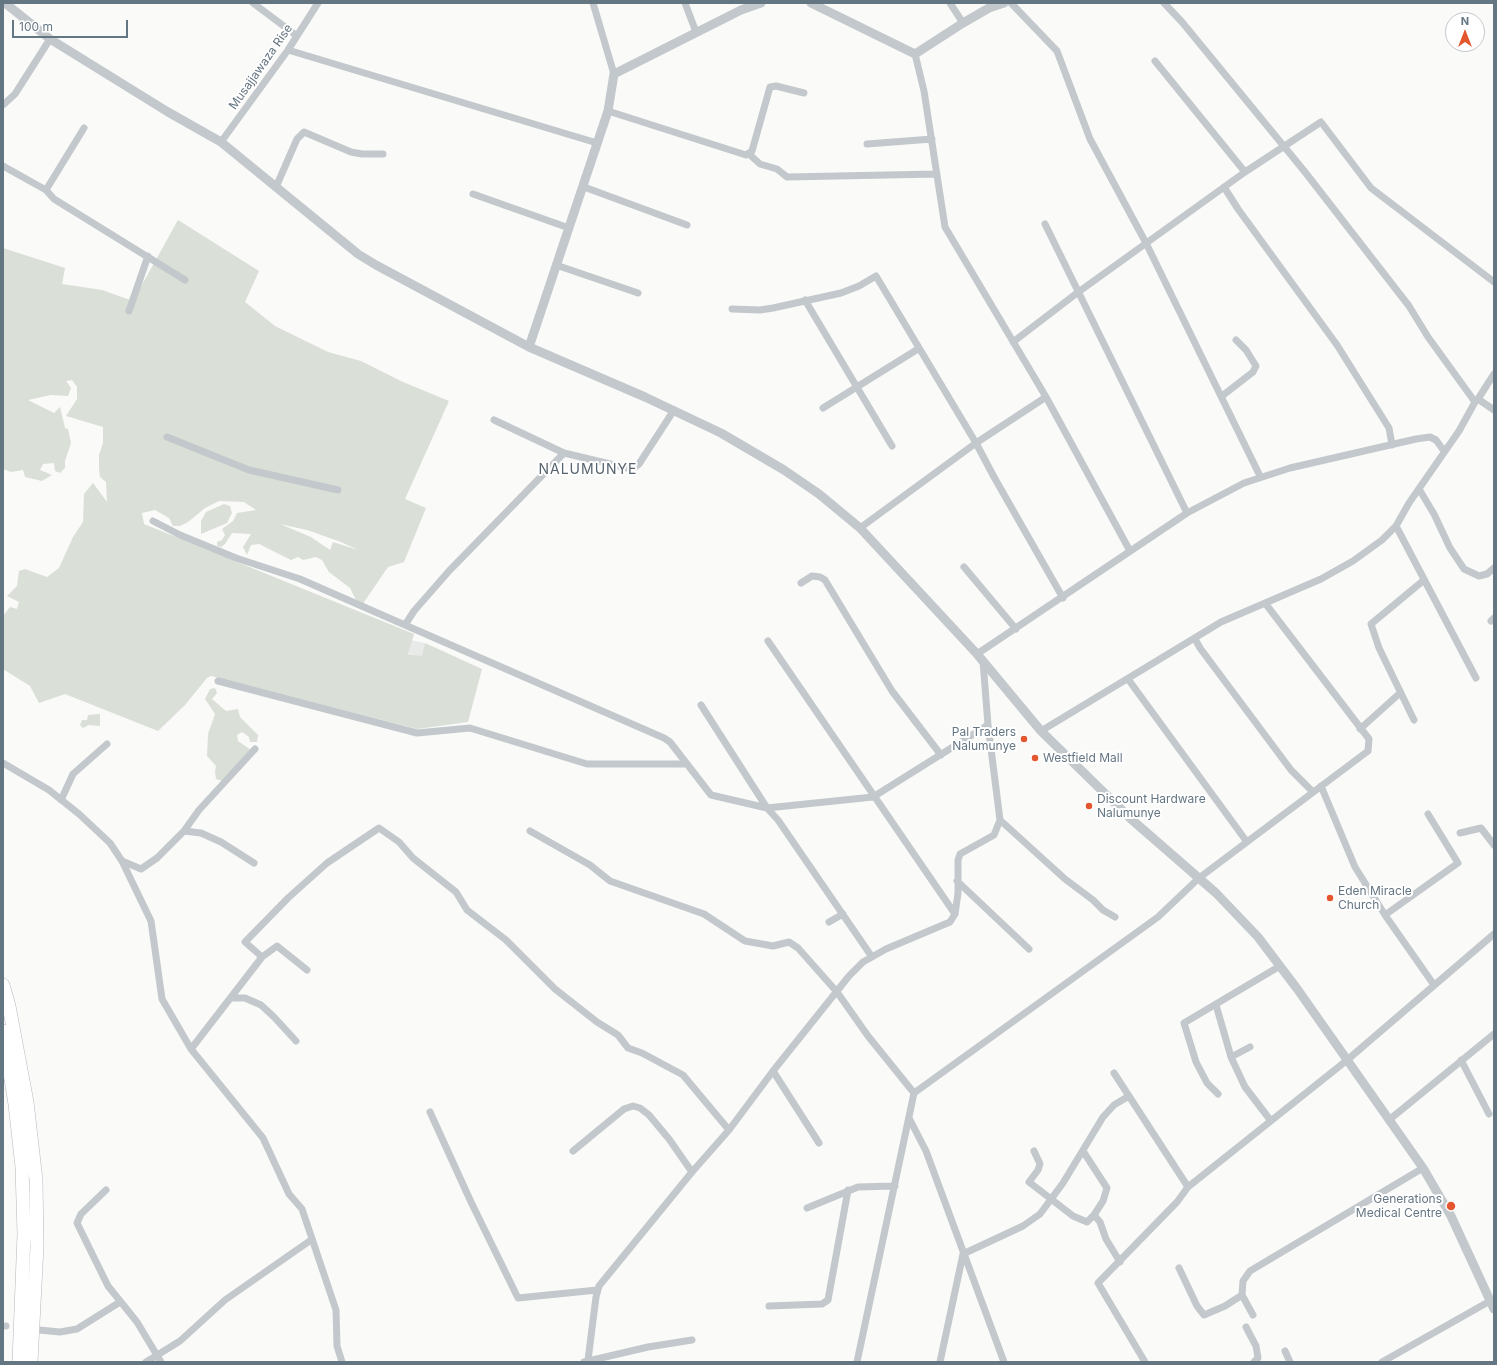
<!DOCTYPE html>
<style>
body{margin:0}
#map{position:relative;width:1497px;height:1365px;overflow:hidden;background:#fafaf8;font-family:Inter,sans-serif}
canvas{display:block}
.frame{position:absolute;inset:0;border:4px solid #657683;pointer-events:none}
.north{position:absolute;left:1445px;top:12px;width:40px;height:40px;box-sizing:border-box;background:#fff;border:1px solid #c1c8cd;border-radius:50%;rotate:0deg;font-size:11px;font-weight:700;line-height:16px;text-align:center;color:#657683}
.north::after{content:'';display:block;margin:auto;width:14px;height:18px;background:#e4572e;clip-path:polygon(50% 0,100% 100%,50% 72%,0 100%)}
.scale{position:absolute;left:12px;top:20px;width:116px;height:18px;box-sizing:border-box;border:2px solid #657683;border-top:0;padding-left:5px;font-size:12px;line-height:14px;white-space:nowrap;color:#657683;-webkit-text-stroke:3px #fff;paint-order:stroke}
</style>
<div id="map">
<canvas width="1497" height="1365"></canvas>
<div class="frame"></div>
<div class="north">N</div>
<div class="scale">100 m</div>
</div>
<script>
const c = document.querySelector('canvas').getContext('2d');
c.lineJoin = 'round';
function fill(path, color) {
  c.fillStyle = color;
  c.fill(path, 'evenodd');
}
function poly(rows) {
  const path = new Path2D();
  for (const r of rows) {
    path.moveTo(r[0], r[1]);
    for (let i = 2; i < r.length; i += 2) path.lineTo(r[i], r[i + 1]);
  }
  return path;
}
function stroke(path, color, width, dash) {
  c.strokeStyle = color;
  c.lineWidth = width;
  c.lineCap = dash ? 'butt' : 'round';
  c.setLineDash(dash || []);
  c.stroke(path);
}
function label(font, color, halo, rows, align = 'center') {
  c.font = font + ' Inter,sans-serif';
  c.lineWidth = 4;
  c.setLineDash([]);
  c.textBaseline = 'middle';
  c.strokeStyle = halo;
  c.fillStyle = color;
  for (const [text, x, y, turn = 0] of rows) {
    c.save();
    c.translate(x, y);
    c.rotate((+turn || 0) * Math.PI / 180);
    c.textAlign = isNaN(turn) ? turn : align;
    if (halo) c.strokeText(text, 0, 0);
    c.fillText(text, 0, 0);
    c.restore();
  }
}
fill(poly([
 [411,640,425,643,423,657,408,653]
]), '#e8e9e9');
fill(poly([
 [178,220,259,271,245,302,275,326,328,352,361,361,403,382,449,401,405,499,426,508,404,562,388,567,362,605,357,602,350,588,329,572,322,560,316,557,303,560,298,557,291,560,259,544,251,545,247,555,243,547,251,534,232,533,225,544,221,547,217,546,217,542,222,540,225,535,222,529,233,521,237,513,256,510,244,502,219,501,205,508,188,522,180,526,173,526,169,518,155,510,142,513,144,524,414,634,408,654,422,656,425,643,482,669,468,722,417,729,211,676,207,678,185,705,158,731,65,694,39,703,30,686,3,669,3,616,10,607,17,609,19,602,7,596,17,586,19,571,25,569,47,577,59,568,73,537,83,522,84,494,93,483,107,502,106,482,100,477,99,469,99,455,103,443,103,427,66,416,77,399,77,387,72,380,66,381,71,388,68,396,51,395,28,400,54,413,60,407,65,428,68,429,71,443,65,461,65,468,60,473,55,471,54,463,43,464,40,470,52,475,42,481,25,477,23,470,11,472,3,469,3,248,65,268,62,284,102,290,133,301],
 [280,524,307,530,341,542,358,550,333,542,330,550,311,537],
 [224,504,230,506,232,513,227,523,201,534,201,521,206,512],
 [215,688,217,693,212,699,226,711,238,709,240,717,258,735,257,742,250,742,249,737,242,732,237,735,238,741,251,750,223,781,216,779,215,771,216,766,207,756,208,734,215,714,205,699,210,689],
 [100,714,100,726,89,725,83,728,80,725,82,720,87,720,88,715]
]), '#dadfd7');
const motorway = poly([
 [3,985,9,1006,27,1102,36,1180,37,1246,31,1362],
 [3,1031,15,1104,22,1167,24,1234,19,1362]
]);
stroke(motorway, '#b4b9bd', 14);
stroke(poly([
 [253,3,297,36],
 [593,3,614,74],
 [685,3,696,32],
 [950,3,963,23],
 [1011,3,1057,51,1090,139,1146,243,1260,476],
 [288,50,597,143],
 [1155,61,1245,172],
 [3,105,15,94,50,39],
 [608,111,746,155,752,151,770,87,776,86,804,93],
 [221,142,288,50,318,3],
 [867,144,932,139],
 [749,154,760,164,777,169,787,177,937,174],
 [3,166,46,190,54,199,185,280],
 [276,187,297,139,304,132,351,152,362,154,383,154],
 [584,187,687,225],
 [1224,187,1238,209,1337,345,1389,428,1392,445],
 [46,190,84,128],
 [473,194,569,228],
 [1045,224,1187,513],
 [556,265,638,293],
 [805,300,892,446],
 [732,309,760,310,773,308,841,293,859,286,876,276,976,443,994,477,1063,598],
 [129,311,148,256],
 [1013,342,1077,293,1245,172,1321,122,1371,188,1494,282],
 [1494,374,1478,399,1494,410],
 [1222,396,1253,372,1256,366,1246,350,1236,340],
 [1046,397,1130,551],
 [823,408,918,349],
 [494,420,564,453,627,468,634,468,639,464,674,410],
 [167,437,249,470,338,490],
 [564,453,449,571,414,611,405,625,664,738,670,742,711,795,767,808,778,820,872,957],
 [1419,489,1434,514,1450,548,1464,569,1479,576,1487,574,1494,568],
 [153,521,180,535,236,558,300,579,405,625],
 [1396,526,1476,678],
 [860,528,976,443,1046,397,945,227,924,91,915,54],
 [964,567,1016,629],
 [801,583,812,576,820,577,825,580,892,691,941,755],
 [1491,621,1494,618],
 [1195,639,1200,648,1291,770,1313,792],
 [768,641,955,914],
 [977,654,1187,513,1244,483,1290,468,1416,439,1430,437,1436,440,1444,451],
 [1128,679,1247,842],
 [218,681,417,733,470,728,587,764,686,764],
 [701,705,767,808,873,797,988,725],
 [1414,720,1379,648,1371,624,1424,580],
 [1360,729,1400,693],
 [1041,731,1221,622,1321,579,1353,561,1382,540,1396,526,1409,503,1459,431,1475,402,1428,337,1409,306,1305,172,1182,22,1164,3],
 [3,763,49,790,79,814,110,843,122,861,151,921,162,999,191,1049,263,1138,289,1194,302,1209,336,1310,337,1346,342,1362],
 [1321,786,1355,867,1385,915,1434,985],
 [61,800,73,774,107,744],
 [1000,820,1065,879,1093,900,1103,910,1115,917],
 [184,831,199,810,255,749],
 [530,831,590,865,610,881,704,914,745,941,773,946,789,942,798,948,837,992,868,1036,914,1093],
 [1460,833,1481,828,1494,845],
 [122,861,141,869,157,858,184,831,201,833,221,842,254,863],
 [957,881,1029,949],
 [1385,915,1458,863,1428,814],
 [829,922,843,914],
 [262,957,277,946,307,970],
 [231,998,245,998,261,1005,274,1017,296,1041],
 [1216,1005,1231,1057,1245,1087,1271,1121],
 [191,1049,262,957,245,942,288,898,327,863,379,828,399,842,413,858,456,892,467,910,506,940,555,989,597,1022,618,1035,628,1048,642,1053,683,1075,729,1130],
 [1231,1057,1250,1047],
 [1461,1060,1489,1114],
 [773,1071,819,1143],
 [1114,1073,1188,1187],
 [1218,1094,1207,1083,1196,1062,1184,1023,1280,966],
 [430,1112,471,1202,518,1298,597,1290],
 [909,1118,926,1151,1004,1362],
 [1389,1120,1494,1034],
 [573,1151,624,1109,633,1106,640,1108,649,1115,669,1139,692,1172],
 [1034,1151,1040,1164,1038,1170,1029,1182,1073,1216,1087,1222,1094,1215],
 [1083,1151,1107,1188,1103,1201,1094,1215,1100,1222,1106,1239,1120,1262],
 [106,1190,81,1214,77,1223,108,1286,137,1322,161,1362],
 [807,1208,858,1187,895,1186],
 [1179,1268,1197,1306,1204,1315,1225,1306,1242,1295],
 [769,1306,822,1304,828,1300,848,1190],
 [1253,1315,1242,1295,1243,1281,1250,1271,1423,1168],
 [3,1326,6,1326],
 [1246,1327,1256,1346,1258,1358,1254,1362],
 [39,1330,60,1332,77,1329,120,1302],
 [1285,1351,1290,1362],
 [588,1360,596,1297,599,1286,692,1172,729,1130,773,1071,849,976,863,962,886,949,950,922,955,914,958,893,958,860,960,854,994,835,1000,820,988,725,983,661],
 [146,1362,180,1341,225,1300,311,1240],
 [584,1362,648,1347,692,1340],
 [857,1362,914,1093,1158,917,1199,878,1368,751,1369,739,1265,603],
 [940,1362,963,1254,1023,1226,1040,1214,1063,1183,1103,1117,1114,1105,1129,1096],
 [1145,1362,1098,1283,1177,1202,1188,1187,1346,1061,1494,934],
 [1382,1362,1490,1301]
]), '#c3c8cc', 7);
stroke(poly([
 [5,3,50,39,168,112,221,142,358,254,376,265,529,347,645,397,721,433,784,470,819,494,860,528,977,654,1041,731,1131,819,1216,893,1258,937,1298,990,1423,1168,1451,1216,1494,1309],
 [811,3,915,54,963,23,989,8,1004,3],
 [529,347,608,111,614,74,741,10,761,3]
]), '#c3c8cc', 9);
stroke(motorway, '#fff', 13);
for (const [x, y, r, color] of [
 [1024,739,4,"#e4572e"],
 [1035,758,4,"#e4572e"],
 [1089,806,4,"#e4572e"],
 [1330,898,4,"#e4572e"],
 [1451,1206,5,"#e4572e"]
]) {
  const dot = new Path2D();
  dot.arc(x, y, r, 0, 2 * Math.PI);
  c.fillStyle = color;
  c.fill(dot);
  stroke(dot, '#fff', 1.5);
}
label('12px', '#657683', '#fff', [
 ["Musajjawaza Rise",261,67,-55]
]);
label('12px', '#657683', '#fff', [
 ["Pal Traders",1016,732,"right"],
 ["Nalumunye",1016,746,"right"],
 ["Westfield Mall",1043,758],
 ["Discount Hardware",1097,799],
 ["Nalumunye",1097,813],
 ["Eden Miracle",1338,891],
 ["Church",1338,905],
 ["Generations",1442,1199,"right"],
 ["Medical Centre",1442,1213,"right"]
], 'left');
c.letterSpacing = '1px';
label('14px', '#57646e', '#fff', [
 ["NALUMUNYE",588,470]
]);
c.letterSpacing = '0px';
</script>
